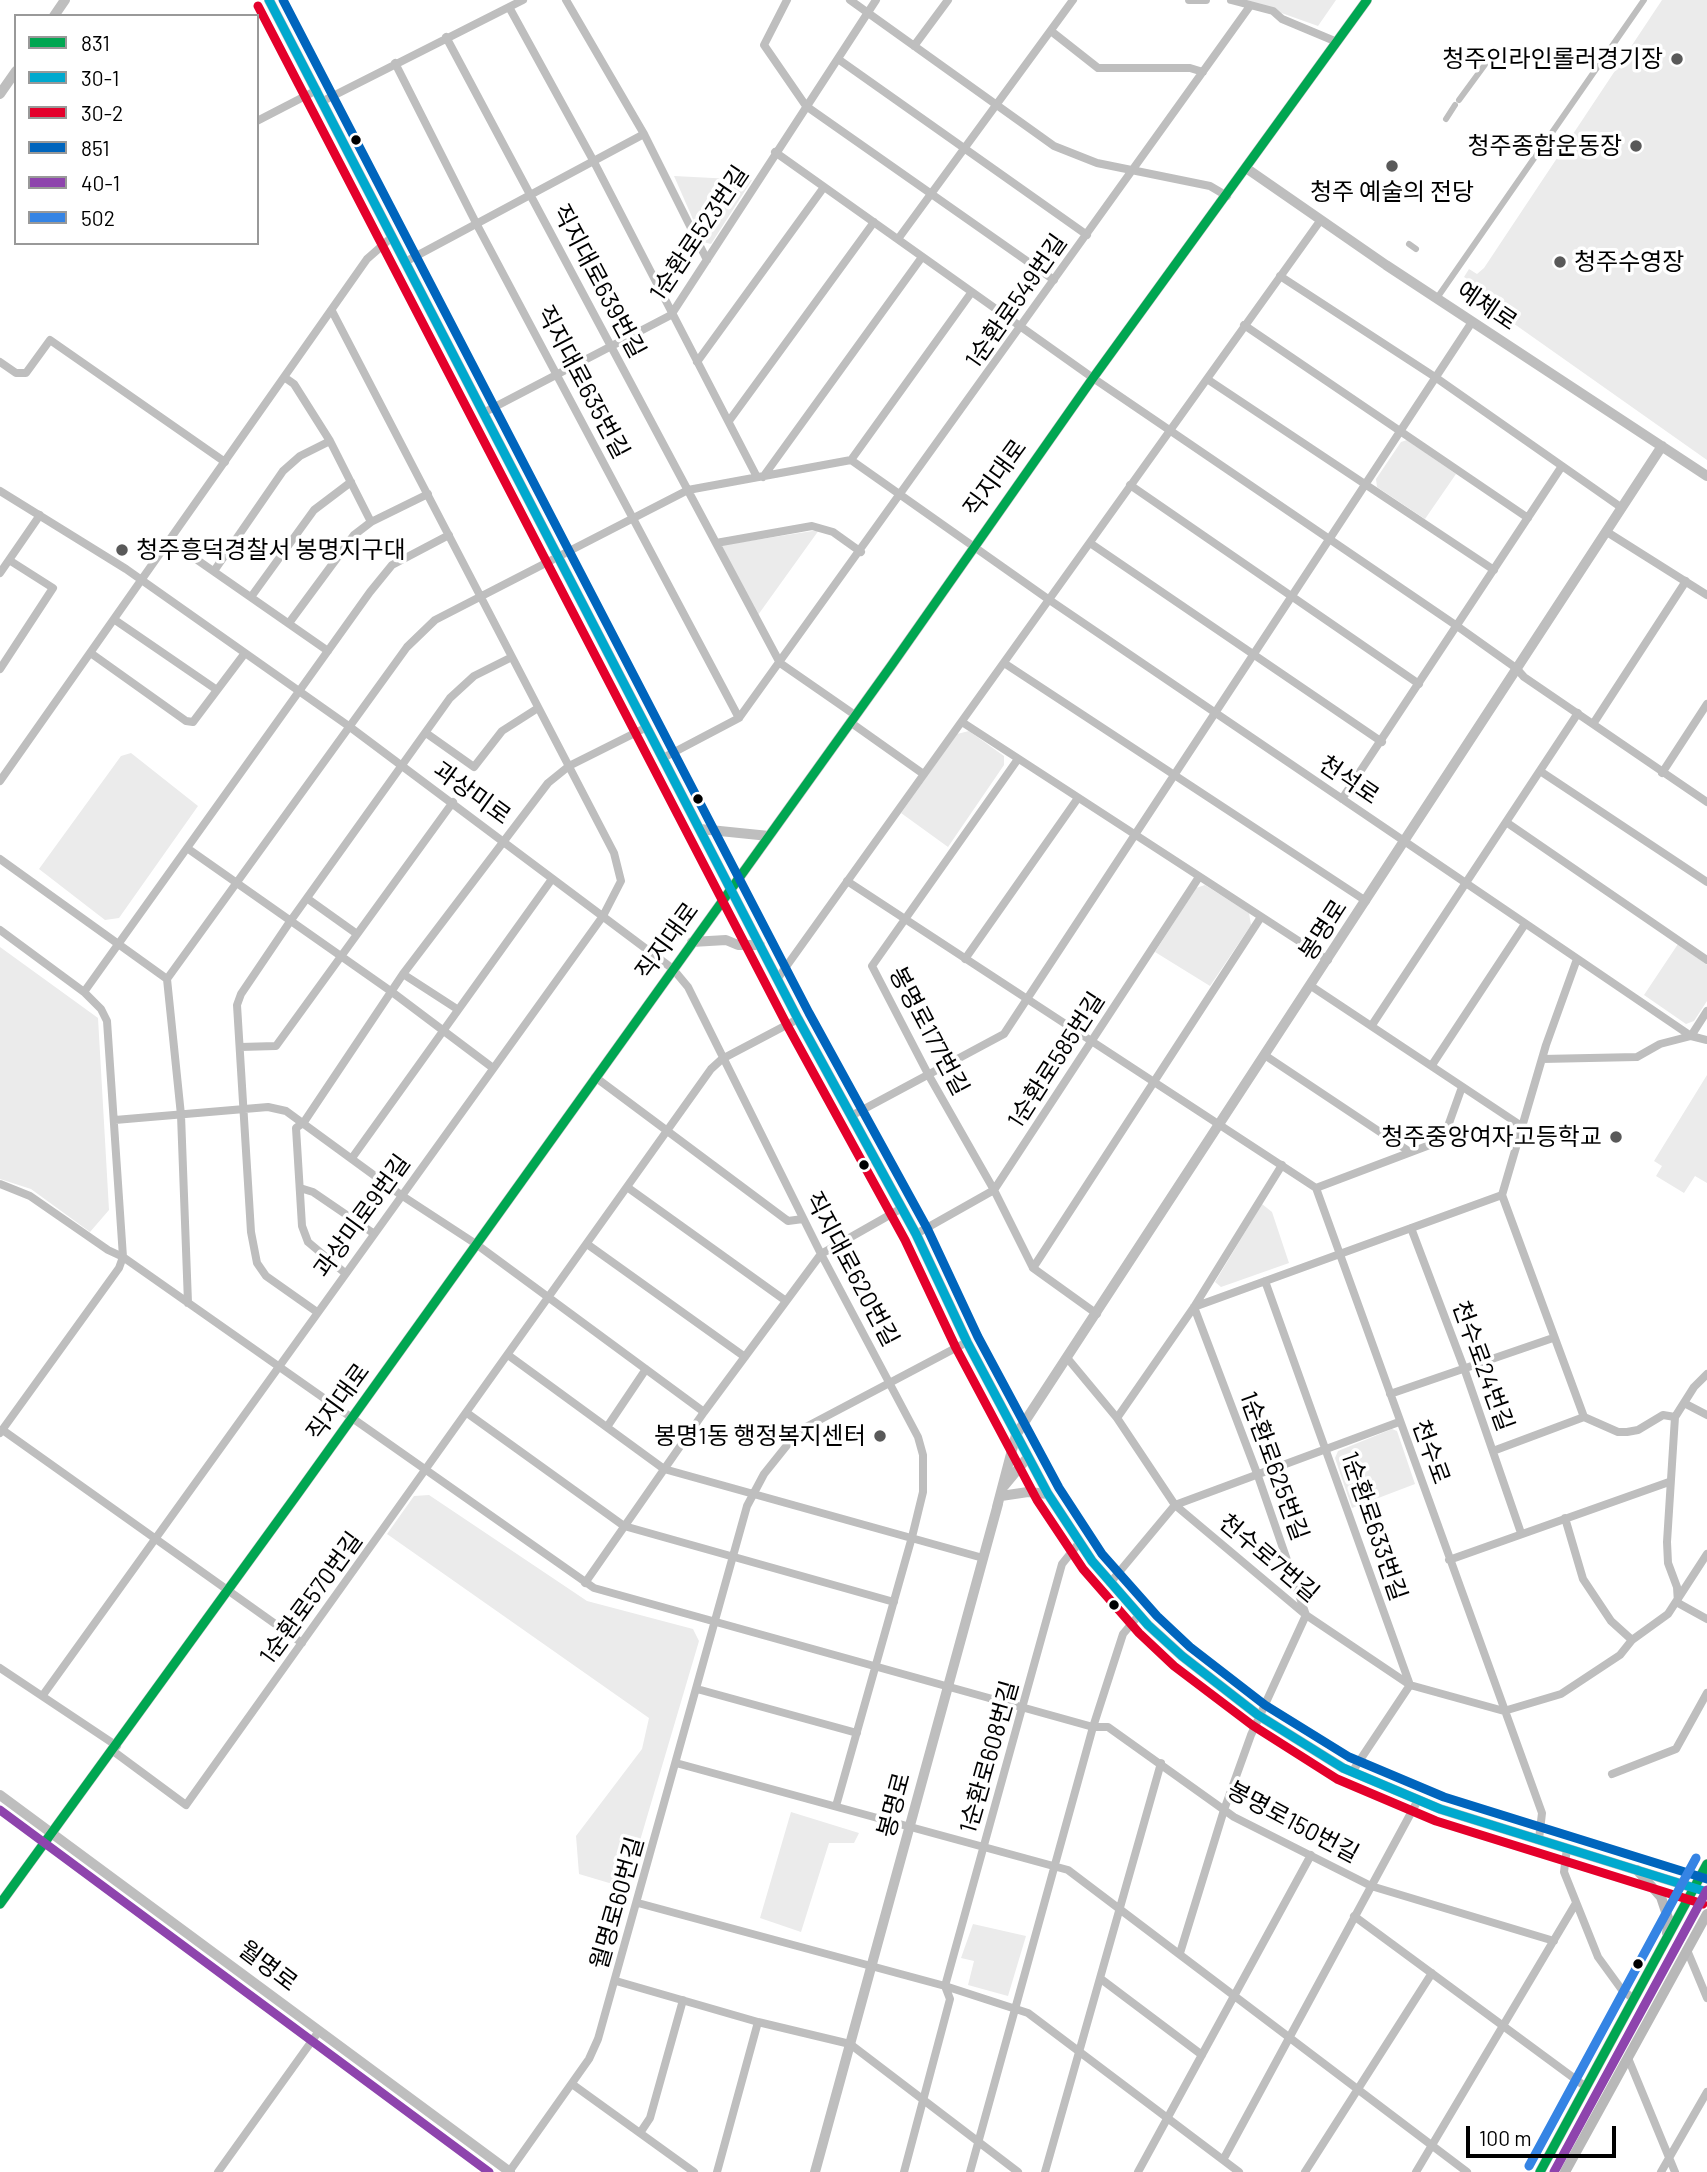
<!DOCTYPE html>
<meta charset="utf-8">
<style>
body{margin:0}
#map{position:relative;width:1707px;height:2172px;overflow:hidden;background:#fff;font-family:Barlow,sans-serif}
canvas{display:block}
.legend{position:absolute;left:14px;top:14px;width:245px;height:231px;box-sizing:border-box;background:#fff;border:2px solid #999;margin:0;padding:9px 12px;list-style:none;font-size:21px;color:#000}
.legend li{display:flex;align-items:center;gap:14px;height:35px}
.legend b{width:35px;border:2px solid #999}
.scale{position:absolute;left:1466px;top:2126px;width:150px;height:32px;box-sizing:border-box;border:4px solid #000;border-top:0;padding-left:9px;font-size:21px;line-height:24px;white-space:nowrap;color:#000;-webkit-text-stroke:5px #fff;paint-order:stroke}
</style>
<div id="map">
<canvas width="1707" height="2172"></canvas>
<ul class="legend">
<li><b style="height:9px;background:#00a651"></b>831</li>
<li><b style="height:9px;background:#00a9ce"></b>30-1</li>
<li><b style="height:9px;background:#e4002b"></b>30-2</li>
<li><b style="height:9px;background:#0065bd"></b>851</li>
<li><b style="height:9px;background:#8e44ad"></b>40-1</li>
<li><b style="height:9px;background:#3584e4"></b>502</li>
</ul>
<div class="scale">100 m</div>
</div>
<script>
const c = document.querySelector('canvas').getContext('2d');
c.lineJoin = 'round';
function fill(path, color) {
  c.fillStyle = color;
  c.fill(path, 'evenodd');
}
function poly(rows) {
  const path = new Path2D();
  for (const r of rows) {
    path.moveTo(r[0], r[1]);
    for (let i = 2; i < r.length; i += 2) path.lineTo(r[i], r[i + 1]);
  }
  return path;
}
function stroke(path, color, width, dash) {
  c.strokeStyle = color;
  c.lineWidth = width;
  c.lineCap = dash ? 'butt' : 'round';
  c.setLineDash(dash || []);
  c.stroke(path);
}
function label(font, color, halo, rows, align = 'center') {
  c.font = font + ' Barlow,"Noto Sans KR",sans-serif';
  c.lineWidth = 7;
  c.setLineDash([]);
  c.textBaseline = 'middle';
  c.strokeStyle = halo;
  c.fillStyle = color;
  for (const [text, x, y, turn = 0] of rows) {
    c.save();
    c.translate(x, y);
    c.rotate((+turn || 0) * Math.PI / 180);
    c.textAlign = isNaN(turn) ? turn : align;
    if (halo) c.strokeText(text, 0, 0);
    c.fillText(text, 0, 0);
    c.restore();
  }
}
fill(poly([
 [1245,0,1336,0,1318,26],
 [1662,0,1707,0,1707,460,1469,292,1474,283,1464,277,1469,269,1477,274,1484,268],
 [674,176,752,180,711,244,703,242],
 [1407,440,1456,474,1425,519,1377,487,1376,479,1401,442],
 [819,530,758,615,721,548,723,545],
 [969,731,1004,756,1004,765,948,847,901,813,957,734],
 [131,753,198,806,119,918,105,920,39,869,121,756],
 [1205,885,1249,913,1251,925,1210,986,1155,952,1196,888],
 [1678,944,1707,965,1707,1001,1694,1021,1686,1024,1644,995],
 [0,947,98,1018,109,1210,90,1232,31,1189,0,1179],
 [1707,1075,1707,1183,1695,1176,1684,1193,1656,1176,1662,1166,1654,1161],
 [1262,1204,1272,1212,1289,1263,1221,1287,1215,1282],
 [1392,1429,1397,1431,1415,1484,1352,1508,1335,1458,1338,1451],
 [429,1495,587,1601,693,1629,699,1641,626,1888,579,1874,576,1836,642,1749,649,1718,387,1534,414,1496],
 [791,1812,859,1833,854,1843,829,1843,801,1932,760,1918],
 [973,1924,1026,1936,1008,1996,968,1985,974,1961,961,1958]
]), '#ebebeb');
stroke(poly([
 [1459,100,1492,55],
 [1446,119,1455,105],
 [1409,244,1416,249],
 [1437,298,1644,0]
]), '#bebebe', 6);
stroke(poly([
 [566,0,644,134,707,260],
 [787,0,764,45,806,106,1054,280],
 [850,0,1054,146,1097,163,1210,186,1227,196],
 [1189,0,1206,0],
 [1231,0,1273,11,1282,19,1337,42],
 [509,7,593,160,757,477],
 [1051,31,1098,68,1190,68,1203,72],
 [446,37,780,663,855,715],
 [914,46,948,0],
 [838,59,1087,235],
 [395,63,476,223,739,718],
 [323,101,523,0],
 [257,121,317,90],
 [775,152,1093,378,1457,626,1516,668,1524,677,1707,802],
 [898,239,1073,0],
 [405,262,644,134],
 [1280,276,1435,377,1622,508],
 [1244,325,1528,518],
 [0,362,16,373,26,373,50,340,225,462],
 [697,362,824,187],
 [284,377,294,384,330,441,371,522],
 [1207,379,1494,570],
 [485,412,671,315,876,0],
 [729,421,874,222],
 [851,460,971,293],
 [763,477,922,257],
 [1130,485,1419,684],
 [0,491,126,569,350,727,673,969,688,987,821,1254,918,1437,923,1455,923,1492,912,1537,836,1806],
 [1607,532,1707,595],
 [170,541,328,651],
 [716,543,812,526,833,532,861,552],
 [1090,543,1382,742],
 [214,571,283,471,300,456,330,441],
 [0,573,40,515],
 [251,597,314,510,351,482],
 [115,620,217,690],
 [289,623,354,535,371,522,428,494],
 [92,654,186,721,193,722,245,653],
 [1004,663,1366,901],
 [0,669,53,588,9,560],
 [850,722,922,773],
 [962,722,1328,960],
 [1593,724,1686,581],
 [426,733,474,767,502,731,538,708],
 [663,758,739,718,1250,6],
 [1018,759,872,966,928,1074,994,1190,1033,1268,1097,1314],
 [1540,771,1707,882],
 [1662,773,1707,704],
 [0,781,367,259,392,237],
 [1342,799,1562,466],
 [1506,822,1707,960],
 [187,848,392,992,493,1068],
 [0,859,167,979],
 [847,881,1316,1188,1542,1813,1539,1839],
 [308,899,357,934],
 [0,930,84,992,101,1009,107,1021,123,1257,119,1268,0,1433],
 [965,959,1078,798],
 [1577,959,1546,1045,1502,1195,1584,1417],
 [403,974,457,1009],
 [778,978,1320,221],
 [167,979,407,647,435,620,688,490,851,460,1048,599,1691,1036,1707,1040],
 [167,979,181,1115,188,1303],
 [1311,986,1523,1127],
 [84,992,370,592,392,565,449,535],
 [1372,1025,1578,713],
 [240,1047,276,1046,453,802],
 [1266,1056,1410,1152],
 [1542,1059,1637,1057,1660,1044,1691,1036,1707,1011],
 [1432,1065,1525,924],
 [595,1077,788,1221,803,1219],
 [851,1116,1004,1034,1472,322],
 [115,1120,268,1107,286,1111,401,1195,476,1244,704,1412],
 [352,1158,552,879],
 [0,1184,30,1196,108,1250,123,1257,594,1588,1093,1727,1108,1727,1234,1817,1371,1886,1554,1941],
 [627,1187,786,1301],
 [300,1188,313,1192,373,1233],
 [1316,1188,1443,1140,1462,1087],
 [1411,1228,1464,1368,1521,1533],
 [916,1234,994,1190,1199,877],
 [587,1244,745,1357],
 [1033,1268,1261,917],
 [345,1273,308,1242,302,1226,296,1128,304,1122,403,974,548,783,569,766,647,727],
 [1265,1281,1410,1685,1352,1772],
 [317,1312,266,1276,257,1263,251,1232,237,1005,241,994,289,923,450,698,474,676,512,657],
 [508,1355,664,1469,983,1558],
 [1068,1359,1117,1418,1175,1505,1306,1615,1410,1685,1504,1711,1561,1694,1620,1655,1632,1640,1668,1614,1707,1554],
 [1707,1374,1694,1387,1675,1417,1667,1542,1668,1563,1677,1587,1678,1603,1707,1619],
 [1390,1394,1553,1338],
 [1684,1403,1707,1415],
 [467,1413,624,1526,894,1602],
 [1117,1418,1194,1307,1282,1165],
 [607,1427,646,1369],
 [4,1431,302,1643],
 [1493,1451,1584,1417,1618,1432,1627,1432,1638,1430,1663,1415,1675,1417],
 [1565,1518,1583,1579,1611,1621,1632,1640],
 [1449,1560,1669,1482],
 [585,1583,704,1412,821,1254,902,1208],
 [1110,1583,1175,1505,1399,1422],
 [0,1668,117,1746],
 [697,1689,857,1733],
 [43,1695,603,916,621,881,614,853,332,311],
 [113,1751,186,1805,711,1069,722,1059,798,1019],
 [676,1763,1068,1870,1467,2172],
 [1612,1774,1676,1749,1707,1693],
 [1567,1848,1564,1872,1598,1957,1622,1990,1634,1999],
 [638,1903,945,1986,1028,2013,1239,2172],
 [1354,1916,1586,2087],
 [1687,1950,1707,1998],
 [1180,1953,1224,1810,1251,1735,1306,1615,1258,1476,1194,1307,1502,1195],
 [1101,1979,1202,2055],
 [616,1981,758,2022,850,2044,1018,2172],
 [1628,2058,1675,2172],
 [572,2084,694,2172],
 [640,2133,650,2118,683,2000],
 [1223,2160,1418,1800],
 [218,2172,319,2031],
 [509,2172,589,2059,598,2039,747,1506,764,1474,792,1439,806,1427,967,1342],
 [717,2172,758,2022],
 [904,2172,950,1999,945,1986,1022,1708,1062,1564,1079,1543],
 [970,2172,1093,1727,1123,1634,1139,1615],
 [1045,2172,1161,1763],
 [1138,2172,1311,1855],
 [1305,2172,1432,1973],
 [1416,2172,1576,1903],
 [1661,2172,1707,2092]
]), '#bebebe', 8);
stroke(poly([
 [269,0,798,1019,916,1234,967,1342,1048,1494,1092,1561,1148,1625,1182,1656,1258,1715,1343,1768,1440,1809,1694,1888],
 [54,16,65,0],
 [0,94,16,71],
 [1246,168,1386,265,1707,476],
 [700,829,769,836],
 [692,942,726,940,738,945,760,945],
 [1004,1486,1028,1457],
 [1001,1496,1028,1492,1048,1494],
 [997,1507,1016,1435,1662,446],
 [0,1795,510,2172],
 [0,1904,296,1496,891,666,1093,378,1367,0],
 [815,2172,998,1504]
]), '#bebebe', 10);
stroke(poly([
 [1637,1870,1661,1897,1669,1921,1667,1933],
 [1540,2172,1707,1864],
 [1565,2172,1707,1914]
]), '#b8b8b8', 10);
stroke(poly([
 [0,1904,296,1496,891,666,1093,378,1367,0],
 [1540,2172,1707,1864]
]), '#00a651', 9);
stroke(poly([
 [269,0,798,1019,916,1234,967,1342,1048,1494,1092,1561,1148,1625,1182,1656,1258,1715,1343,1768,1440,1809,1707,1892]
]), '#00a9ce', 9);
stroke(poly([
 [258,6,787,1025,905,1240,956,1348,1037,1500,1083,1569,1139,1633,1174,1666,1252,1725,1337,1779,1436,1821,1703,1904]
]), '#e4002b', 9);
stroke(poly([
 [283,0,809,1013,927,1228,978,1337,1059,1488,1102,1554,1157,1616,1190,1647,1265,1705,1349,1757,1444,1797,1707,1879]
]), '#0065bd', 9);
stroke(poly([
 [0,1810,489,2172],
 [1554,2172,1707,1890]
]), '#8e44ad', 9);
stroke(poly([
 [1529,2166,1696,1858]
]), '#3584e4', 9);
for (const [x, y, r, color] of [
 [1677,59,7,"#595959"],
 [356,140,6,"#000"],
 [1636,146,7,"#595959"],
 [1392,166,7,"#595959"],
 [1560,262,7,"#595959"],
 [122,550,7,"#595959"],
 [698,799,6,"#000"],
 [1616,1137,7,"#595959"],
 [864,1165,6,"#000"],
 [880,1436,7,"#595959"],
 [1114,1605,6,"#000"],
 [1638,1964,6,"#000"]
]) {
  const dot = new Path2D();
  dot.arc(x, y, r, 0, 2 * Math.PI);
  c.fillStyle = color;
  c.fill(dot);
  stroke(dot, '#fff', 2.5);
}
label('24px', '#000', '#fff', [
 ["청주인라인롤러경기장",1663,59],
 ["청주종합운동장",1622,146],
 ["청주 예술의 전당",1392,192,"center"],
 ["청주수영장",1574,262,"left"],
 ["청주흥덕경찰서 봉명지구대",136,550,"left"],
 ["청주중앙여자고등학교",1602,1137],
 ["봉명1동 행정복지센터",866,1436]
], 'right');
label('24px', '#000', '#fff', [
 ["1순환로523번길",699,233,-56],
 ["직지대로639번길",599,281,62],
 ["1순환로549번길",1016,301,-55],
 ["예체로",1487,306,34],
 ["직지대로635번길",583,382,62],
 ["직지대로",995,478,-54],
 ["천석로",1349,780,34],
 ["과상미로",472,793,36],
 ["봉명로",1323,930,-57],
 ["직지대로",667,941,-54],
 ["봉명로177번길",929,1031,62],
 ["1순환로585번길",1056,1060,-57],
 ["과상미로9번길",362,1216,-54],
 ["직지대로620번길",852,1269,62],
 ["천수로24번길",1483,1366,70],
 ["직지대로",338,1402,-54],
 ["천수로",1431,1452,70],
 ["1순환로625번길",1274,1466,70],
 ["1순환로633번길",1374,1526,71],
 ["천수로7번길",1269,1558,40],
 ["1순환로570번길",311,1598,-54],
 ["1순환로608번길",989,1757,-74],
 ["봉명로",894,1805,-75],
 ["봉명로150번길",1293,1822,28],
 ["월명로60번길",617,1903,-74],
 ["월명로",268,1966,37]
]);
</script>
